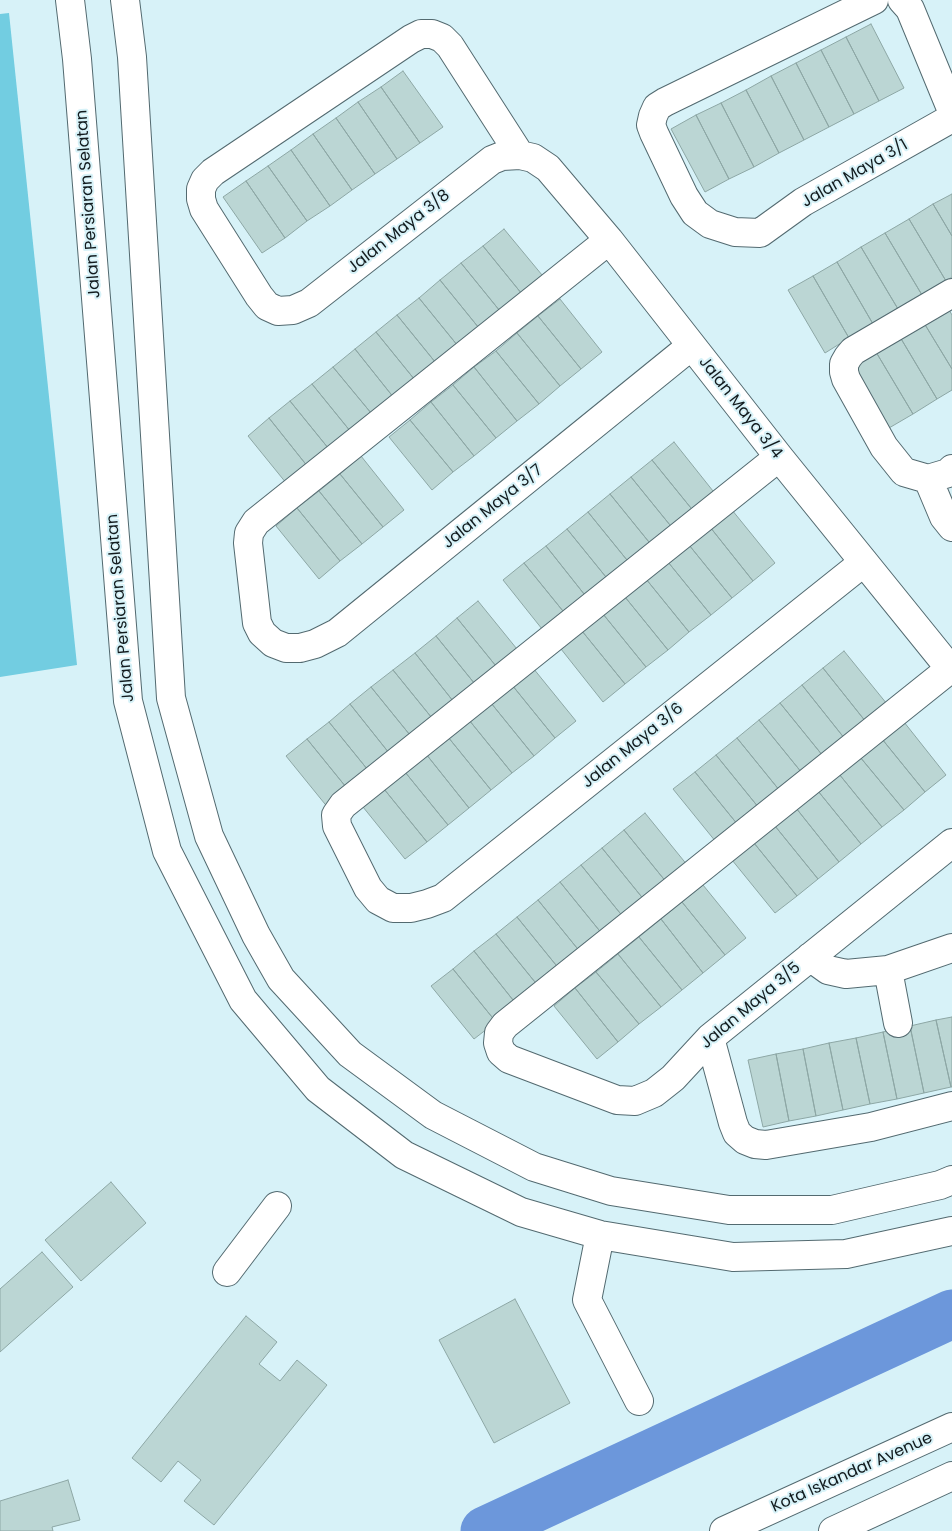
<!DOCTYPE html>
<style>
body{margin:0}
canvas{display:block;background:#d7f2f8}
</style>
<canvas width="952" height="1531"></canvas>
<script>
const c = document.querySelector('canvas').getContext('2d');
c.lineJoin = 'round';
function fill(path, color) {
  c.fillStyle = color;
  c.fill(path, 'evenodd');
}
function poly(rows) {
  const path = new Path2D();
  for (const r of rows) {
    path.moveTo(r[0], r[1]);
    for (let i = 2; i < r.length; i += 2) path.lineTo(r[i], r[i + 1]);
  }
  return path;
}
function stroke(path, color, width, dash) {
  c.strokeStyle = color;
  c.lineWidth = width;
  c.lineCap = dash ? 'butt' : 'round';
  c.setLineDash(dash || []);
  c.stroke(path);
}
function label(font, color, halo, rows, align = 'center') {
  c.font = font + ' Poppins,sans-serif';
  c.lineWidth = 4;
  c.setLineDash([]);
  c.textBaseline = 'middle';
  c.strokeStyle = halo;
  c.fillStyle = color;
  for (const [text, x, y, turn = 0] of rows) {
    c.save();
    c.translate(x, y);
    c.rotate((+turn || 0) * Math.PI / 180);
    c.textAlign = isNaN(turn) ? turn : align;
    if (halo) c.strokeText(text, 0, 0);
    c.fillText(text, 0, 0);
    c.restore();
  }
}
fill(poly([
 [9,13,77,665,0,677,0,14]
]), '#72cde1');
stroke(poly([
 [485,1531,952,1314]
]), '#6c97db', 49);
const building = poly([
 [871,24,904,88,879,101,846,37,871,24],
 [846,37,879,101,854,114,821,50,846,37],
 [821,50,854,114,829,127,796,63,821,50],
 [796,63,829,127,804,140,771,76,796,63],
 [403,71,443,127,420,143,381,87,403,71],
 [771,76,804,140,779,153,746,90,771,76],
 [381,87,420,143,397,159,358,102,381,87],
 [746,90,779,153,754,167,721,103,746,90],
 [358,102,397,159,375,174,336,118,358,102],
 [721,103,754,167,729,179,696,115,721,103],
 [696,115,729,179,705,192,671,129,696,115],
 [336,118,375,174,352,190,313,134,336,118],
 [313,134,352,190,330,206,291,150,313,134],
 [291,150,330,206,307,221,268,166,291,150],
 [268,166,307,221,285,238,246,181,268,166],
 [246,181,285,238,262,253,223,197,246,181],
 [952,194,952,236,933,204,952,194],
 [933,204,952,236,952,277,946,281,909,219,933,204],
 [909,219,946,281,922,295,885,233,909,219],
 [504,229,547,281,526,299,483,246,504,229],
 [885,233,922,295,898,309,861,247,885,233],
 [483,246,526,299,504,316,461,263,483,246],
 [861,247,898,309,873,324,837,262,861,247],
 [837,262,873,324,849,338,813,276,837,262],
 [461,263,504,316,483,333,440,280,461,263],
 [813,276,849,338,825,353,788,290,813,276],
 [440,280,483,333,462,351,419,298,440,280],
 [419,298,462,351,440,368,397,315,419,298],
 [560,299,602,352,581,369,538,316,560,299],
 [948,308,952,315,952,369,924,323,948,308],
 [397,315,440,368,419,385,376,332,397,315],
 [538,316,581,369,560,386,517,333,538,316],
 [924,323,952,369,952,390,937,399,900,337,924,323],
 [376,332,419,385,398,403,355,349,376,332],
 [517,333,560,386,539,404,496,351,517,333],
 [900,337,937,399,913,414,876,352,900,337],
 [355,349,398,403,376,419,333,367,355,349],
 [496,351,539,404,517,421,474,367,496,351],
 [876,352,913,414,889,428,852,367,876,352],
 [333,367,376,419,355,437,312,384,333,367],
 [474,367,517,421,496,438,453,385,474,367],
 [312,384,355,437,333,454,290,401,312,384],
 [453,385,496,438,474,456,431,402,453,385],
 [290,401,333,454,312,472,269,418,290,401],
 [431,402,474,456,453,472,410,420,431,402],
 [269,418,312,472,291,489,248,436,269,418],
 [410,420,453,472,432,490,389,437,410,420],
 [674,442,717,496,695,513,652,460,674,442],
 [361,456,404,510,383,527,340,474,361,456],
 [652,460,695,513,674,530,631,477,652,460],
 [340,474,383,527,362,544,319,491,340,474],
 [631,477,674,530,653,547,610,494,631,477],
 [319,491,362,544,340,561,297,508,319,491],
 [610,494,653,547,631,565,588,512,610,494],
 [297,508,340,561,319,579,276,526,297,508],
 [732,510,775,563,753,581,710,527,732,510],
 [588,512,631,565,610,582,567,529,588,512],
 [710,527,753,581,732,598,689,545,710,527],
 [567,529,610,582,588,599,546,546,567,529],
 [689,545,732,598,711,615,668,562,689,545],
 [546,546,588,599,567,616,524,563,546,546],
 [668,562,711,615,689,632,646,579,668,562],
 [524,563,567,616,546,634,503,580,524,563],
 [646,579,689,632,668,650,625,597,646,579],
 [625,597,668,650,646,667,603,614,625,597],
 [478,601,521,654,500,671,457,618,478,601],
 [603,614,646,667,625,684,582,631,603,614],
 [457,618,500,671,479,689,436,636,457,618],
 [582,631,625,684,603,702,561,649,582,631],
 [436,636,479,689,457,706,415,653,436,636],
 [844,651,887,704,866,722,823,668,844,651],
 [415,653,457,706,436,723,393,670,415,653],
 [533,668,576,721,555,738,512,685,533,668],
 [823,668,866,722,845,739,802,685,823,668],
 [393,670,436,723,414,740,371,687,393,670],
 [512,685,555,738,534,756,491,703,512,685],
 [802,685,845,739,823,756,780,703,802,685],
 [371,687,414,740,393,758,350,704,371,687],
 [491,703,534,756,512,773,469,720,491,703],
 [780,703,823,756,802,773,759,720,780,703],
 [350,704,393,758,372,775,329,722,350,704],
 [469,720,512,773,491,790,448,737,469,720],
 [759,720,802,773,780,791,737,738,759,720],
 [329,722,372,775,350,792,307,739,329,722],
 [904,722,946,775,925,792,882,739,904,722],
 [448,737,491,790,469,808,426,754,448,737],
 [737,738,780,791,759,808,716,755,737,738],
 [307,739,350,792,329,809,286,756,307,739],
 [882,739,925,792,904,810,860,757,882,739],
 [426,754,469,808,448,825,405,772,426,754],
 [716,755,759,808,738,825,695,772,716,755],
 [860,757,904,810,882,827,839,774,860,757],
 [405,772,448,825,427,842,384,789,405,772],
 [695,772,738,825,716,842,673,789,695,772],
 [839,774,882,827,861,844,818,791,839,774],
 [384,789,427,842,405,859,363,807,384,789],
 [818,791,861,844,839,862,796,808,818,791],
 [796,808,839,862,818,879,775,826,796,808],
 [645,813,688,866,667,883,624,830,645,813],
 [775,826,818,879,797,896,754,843,775,826],
 [624,830,667,883,645,901,602,848,624,830],
 [754,843,797,896,775,913,732,860,754,843],
 [602,848,645,901,624,918,581,865,602,848],
 [581,865,624,918,603,935,560,882,581,865],
 [560,882,603,935,581,953,538,900,560,882],
 [703,885,746,938,725,955,682,902,703,885],
 [538,900,581,953,560,970,517,917,538,900],
 [682,902,725,955,703,973,661,919,682,902],
 [517,917,560,970,539,987,496,934,517,917],
 [661,919,703,973,682,990,639,937,661,919],
 [496,934,539,987,517,1005,474,951,496,934],
 [639,937,682,990,661,1007,618,954,639,937],
 [474,951,517,1005,496,1022,453,969,474,951],
 [618,954,661,1007,639,1024,596,972,618,954],
 [453,969,496,1022,474,1039,431,986,453,969],
 [596,972,639,1024,618,1042,575,988,596,972],
 [575,988,618,1042,597,1059,554,1006,575,988],
 [952,1017,952,1087,951,1087,936,1020,952,1017],
 [936,1020,951,1087,924,1093,910,1026,936,1020],
 [910,1026,924,1093,897,1099,883,1032,910,1026],
 [883,1032,897,1099,870,1104,856,1038,883,1032],
 [856,1038,870,1104,843,1110,829,1043,856,1038],
 [829,1043,843,1110,816,1116,803,1049,829,1043],
 [803,1049,816,1116,789,1121,776,1054,803,1049],
 [776,1054,789,1121,763,1127,748,1060,776,1054],
 [111,1182,146,1223,81,1281,45,1240,111,1182],
 [42,1252,73,1287,0,1352,0,1289,42,1252],
 [515,1299,570,1403,494,1443,439,1340,515,1299],
 [246,1316,277,1342,259,1364,280,1381,297,1360,327,1385,214,1525,184,1501,201,1480,178,1461,161,1482,132,1458,246,1316],
 [68,1480,80,1520,52,1527,53,1531,0,1531,0,1501,68,1480]
]);
fill(building, '#bbd6d4');
stroke(building, '#8da7a5', 1);
const minor = poly([
 [70,0,77,59,128,701,167,851,243,1000,318,1089,404,1155,521,1212,600,1235,733,1257,846,1254,952,1231],
 [125,0,132,57,171,698,209,836,256,935,281,979,350,1054,433,1115,534,1167,611,1191,729,1210,832,1210,940,1185,952,1180],
 [874,0,665,102,657,107,653,116,651,125,654,133,684,196,695,213,710,224,735,232,760,233,803,202,952,118],
 [902,0,910,9,952,111],
 [520,155,450,46,442,38,432,34,421,34,411,39,213,172,205,180,201,189,201,199,204,209,259,296,267,306,278,311,293,310,309,303,492,160,502,156,520,155,533,158,548,168,609,240,779,457,952,671],
 [609,240,256,522,249,533,248,543,257,623,262,633,273,643,286,648,300,648,315,644,337,633,691,346],
 [952,293,853,351,848,357,844,364,844,372,846,379,884,447,904,472,928,479,948,473,952,469],
 [779,457,343,805,336,815,337,826,368,888,378,900,393,908,411,908,427,904,443,898,864,562],
 [928,479,944,517,952,527],
 [950,669,505,1025,499,1033,498,1043,501,1052,509,1059,617,1100,635,1101,654,1093,673,1078,710,1038,952,843],
 [810,957,828,970,846,974,888,970,952,948],
 [888,970,898,1023],
 [710,1038,733,1123,737,1133,745,1140,755,1144,766,1145,871,1127,952,1106],
 [600,1235,587,1300,639,1401],
 [227,1272,277,1206]
]);
const highway = poly([
 [724,1531,952,1427],
 [833,1531,952,1476]
]);
stroke(minor, '#536a70', 30);
stroke(highway, '#536a70', 30);
stroke(minor, '#fff', 28);
stroke(highway, '#fff', 28);
label('16px', '#121b1e', '#d7f2f8', [
 ["Jalan Maya 3/1",855,174,-30],
 ["Jalan Persiaran Selatan",89,204,-94],
 ["Jalan Maya 3/8",399,232,-38],
 ["Jalan Maya 3/4",740,408,52],
 ["Jalan Maya 3/7",493,507,-39],
 ["Jalan Persiaran Selatan",121,608,-95],
 ["Jalan Maya 3/6",633,746,-39],
 ["Jalan Maya 3/5",751,1006,-40],
 ["Kota Iskandar Avenue",852,1473,-24]
]);
</script>
